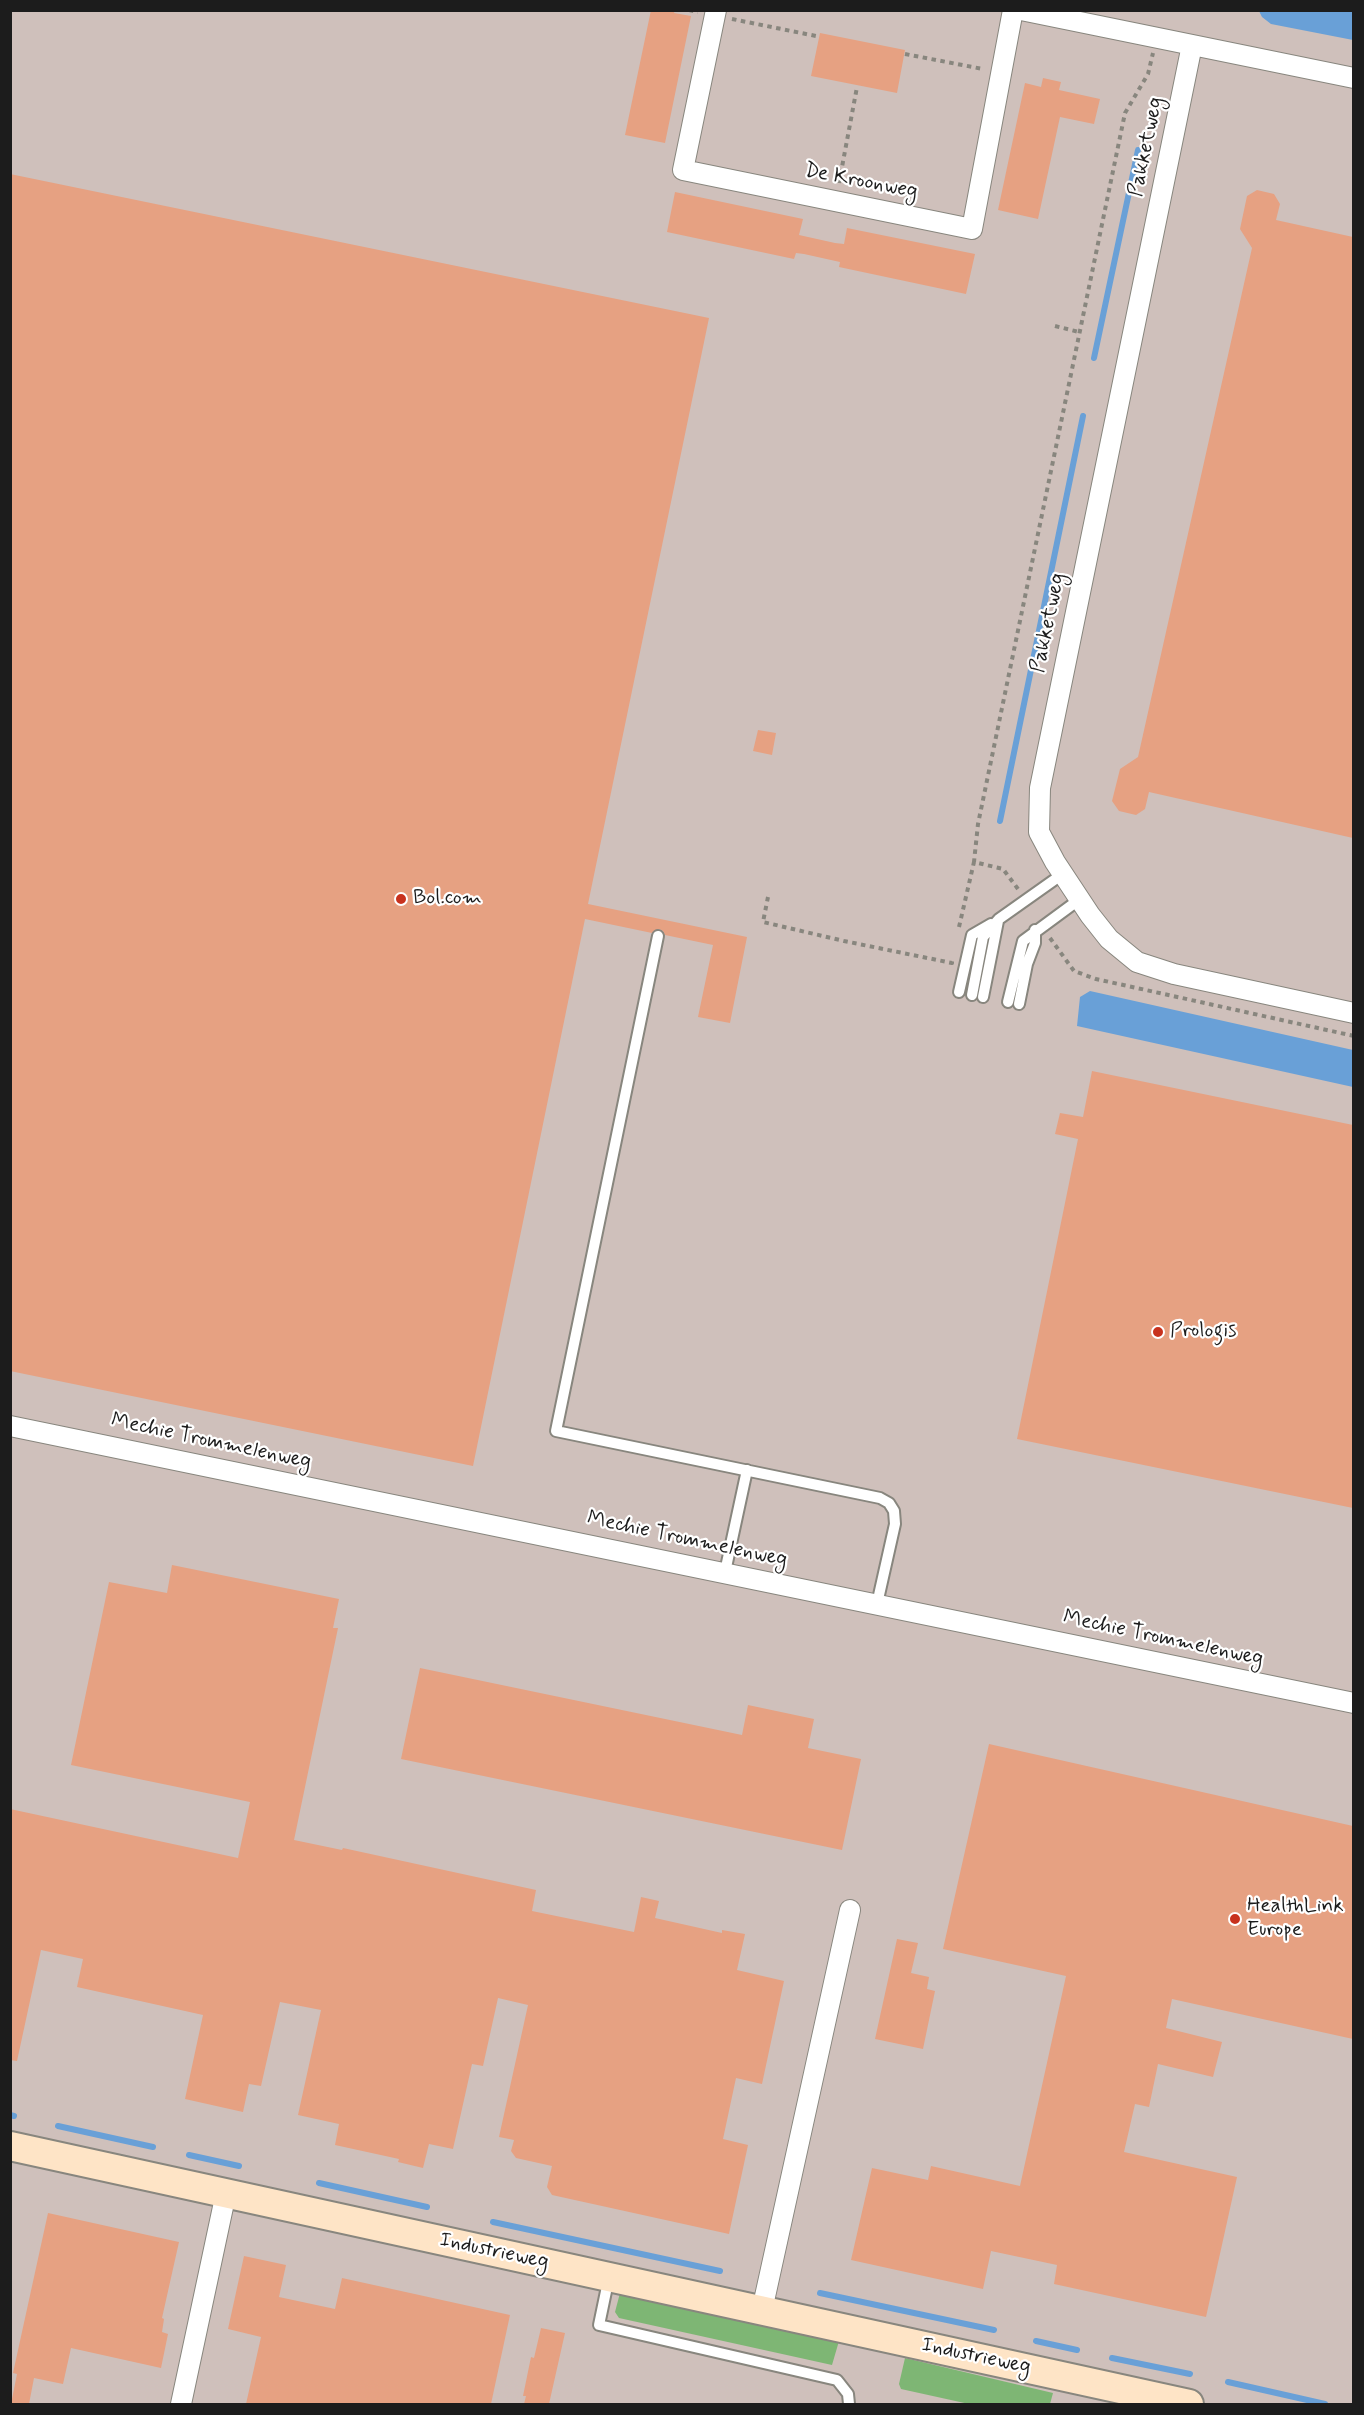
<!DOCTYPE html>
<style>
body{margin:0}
#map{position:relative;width:1364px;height:2415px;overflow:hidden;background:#f5f1e0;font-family:Mynerve,sans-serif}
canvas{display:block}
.frame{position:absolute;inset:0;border:12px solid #1c1c1c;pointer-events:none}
</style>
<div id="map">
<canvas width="1364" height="2415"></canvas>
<div class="frame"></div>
</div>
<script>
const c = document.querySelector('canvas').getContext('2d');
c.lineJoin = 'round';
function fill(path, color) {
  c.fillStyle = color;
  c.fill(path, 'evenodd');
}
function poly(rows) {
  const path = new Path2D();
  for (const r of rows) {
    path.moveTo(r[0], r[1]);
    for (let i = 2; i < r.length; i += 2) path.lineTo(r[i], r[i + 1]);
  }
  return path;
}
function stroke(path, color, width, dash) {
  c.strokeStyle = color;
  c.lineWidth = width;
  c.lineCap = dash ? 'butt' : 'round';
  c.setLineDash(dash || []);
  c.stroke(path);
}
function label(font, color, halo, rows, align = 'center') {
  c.font = font + ' Mynerve,sans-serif';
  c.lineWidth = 4.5;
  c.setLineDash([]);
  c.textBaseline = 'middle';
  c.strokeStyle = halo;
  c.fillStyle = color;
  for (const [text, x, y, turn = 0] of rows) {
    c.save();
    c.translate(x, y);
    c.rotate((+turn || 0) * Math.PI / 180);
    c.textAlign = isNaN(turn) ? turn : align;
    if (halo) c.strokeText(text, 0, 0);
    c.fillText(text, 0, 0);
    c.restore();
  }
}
fill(poly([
 [11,11,1353,11,1353,2404,11,2404]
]), '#cfc0bb');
fill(poly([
 [620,2293,839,2341,832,2365,619,2318,615,2312],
 [905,2358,1053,2393,1050,2404,969,2404,901,2389,899,2384]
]), '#7eb674');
fill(poly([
 [1259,11,1353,11,1353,40,1271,24,1262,17],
 [1090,991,1353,1050,1353,1087,1077,1026,1080,997]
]), '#69a0d7');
stroke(poly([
 [1094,358,1138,150],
 [1000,821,1083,416],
 [10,2115,14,2116],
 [58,2126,153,2147],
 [189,2155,239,2166],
 [319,2183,427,2207],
 [493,2222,720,2271],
 [820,2293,994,2330],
 [1036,2341,1077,2350],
 [1112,2358,1190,2374],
 [1228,2382,1325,2404]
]), '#69a0d7', 6);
fill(poly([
 [651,10,675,10,674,13,691,16,665,143,625,135],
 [820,33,905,50,897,93,811,76],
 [1043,78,1061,82,1059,90,1100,99,1094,124,1060,117,1038,219,998,210,1025,83,1041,87],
 [10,174,709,318,588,904,747,937,730,1023,698,1017,713,945,665,935,663,931,659,929,652,933,585,919,473,1466,10,1371],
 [1257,190,1274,194,1280,204,1276,220,1353,237,1353,838,1149,792,1145,809,1136,815,1119,811,1112,801,1120,769,1138,757,1252,248,1240,229,1247,196],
 [675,192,803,219,799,235,835,243,844,244,847,228,975,254,966,294,839,267,840,262,804,254,796,253,794,259,667,232],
 [758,730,776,733,772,755,753,751],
 [1092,1071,1353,1125,1353,1508,1017,1439,1078,1139,1055,1134,1060,1113,1083,1117],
 [172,1565,339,1599,333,1628,338,1628,294,1840,342,1850,343,1848,536,1890,532,1911,634,1932,641,1897,659,1901,655,1918,722,1933,722,1930,745,1934,737,1970,784,1981,762,2084,736,2078,723,2139,748,2145,729,2234,552,2195,547,2187,552,2166,516,2158,511,2151,514,2140,499,2137,528,2005,498,1998,483,2066,472,2064,453,2149,429,2144,423,2168,398,2162,399,2159,335,2145,339,2124,298,2115,321,2010,280,2002,261,2086,249,2084,243,2112,185,2099,203,2015,77,1987,83,1959,41,1950,17,2061,10,2060,10,1809,238,1858,250,1802,71,1765,109,1582,167,1593],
 [420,1668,742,1735,748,1705,814,1719,808,1748,861,1759,842,1850,401,1759],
 [989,1744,1353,1826,1353,2039,1172,1999,1166,2028,1222,2042,1213,2077,1158,2064,1149,2107,1135,2104,1124,2152,1237,2177,1206,2317,1054,2284,1057,2265,991,2251,983,2289,851,2260,872,2168,928,2180,931,2166,1020,2186,1066,1976,943,1949],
 [897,1939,918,1943,911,1973,929,1977,927,1989,935,1991,923,2049,875,2039],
 [48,2213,179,2242,162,2318,164,2319,162,2332,168,2334,161,2368,71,2348,63,2384,34,2378,29,2404,11,2404,17,2374,13,2373],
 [244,2256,286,2265,279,2297,335,2309,342,2278,510,2315,491,2404,246,2404,261,2337,228,2329],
 [541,2328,565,2333,549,2404,524,2404,526,2396,523,2396,531,2357,534,2358]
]), '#e6a182');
const lane = poly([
 [658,936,556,1431,880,1498,889,1503,894,1511,895,1524,877,1604],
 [959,992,972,935,991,924],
 [972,995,983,937,999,919,1064,873],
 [983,997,998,921],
 [1008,1002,1023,941,1080,899],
 [1019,1004,1027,964,1035,943,1035,930],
 [725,1572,747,1470],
 [609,2277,599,2325,837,2380,848,2394,849,2404]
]);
const street = poly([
 [716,10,683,170,972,229,1013,10],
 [1021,10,1354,78],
 [1192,45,1040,788,1039,832,1055,862,1090,915,1109,939,1137,962,1174,974,1354,1013],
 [10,1426,1354,1703],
 [762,2310,850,1910],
 [181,2404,226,2193]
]);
const secondary = poly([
 [10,2146,1189,2404]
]);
stroke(lane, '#88867e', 14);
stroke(street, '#88867e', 22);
stroke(secondary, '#88867e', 32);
stroke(poly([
 [689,10,698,12],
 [732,19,816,36],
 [905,54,983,69],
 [839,183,857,87],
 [1055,326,1079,332],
 [1018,889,1003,869,974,862,978,824,1125,113,1148,74,1153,53],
 [768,897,763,922,844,941,952,963,952,961],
 [959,927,974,862],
 [1050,938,1074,971,1096,979,1354,1036]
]), '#88867e', 4, [4.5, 4.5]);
stroke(lane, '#fff', 10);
stroke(street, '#fff', 20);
stroke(secondary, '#fee4c6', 28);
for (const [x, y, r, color] of [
 [401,899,6,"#c8321e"],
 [1158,1332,6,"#c8321e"],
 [1235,1919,6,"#c8321e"]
]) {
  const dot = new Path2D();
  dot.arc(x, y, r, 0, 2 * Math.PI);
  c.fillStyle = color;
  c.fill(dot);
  stroke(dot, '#fff', 2);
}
label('21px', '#1c1c1c', '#fff', [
 ["Pakketweg",1147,147,-78],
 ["De Kroonweg",861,182,11],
 ["Pakketweg",1049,623,-78],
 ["Mechie Trommelenweg",211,1442,12],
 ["Mechie Trommelenweg",687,1540,12],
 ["Mechie Trommelenweg",1163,1639,12],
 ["Industrieweg",494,2252,12],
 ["Industrieweg",976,2357,12]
]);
label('21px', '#1c1c1c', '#fff', [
 ["Bol.com",413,899],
 ["Prologis",1170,1332],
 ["HealthLink",1247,1907],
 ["Europe",1247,1931]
], 'left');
</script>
